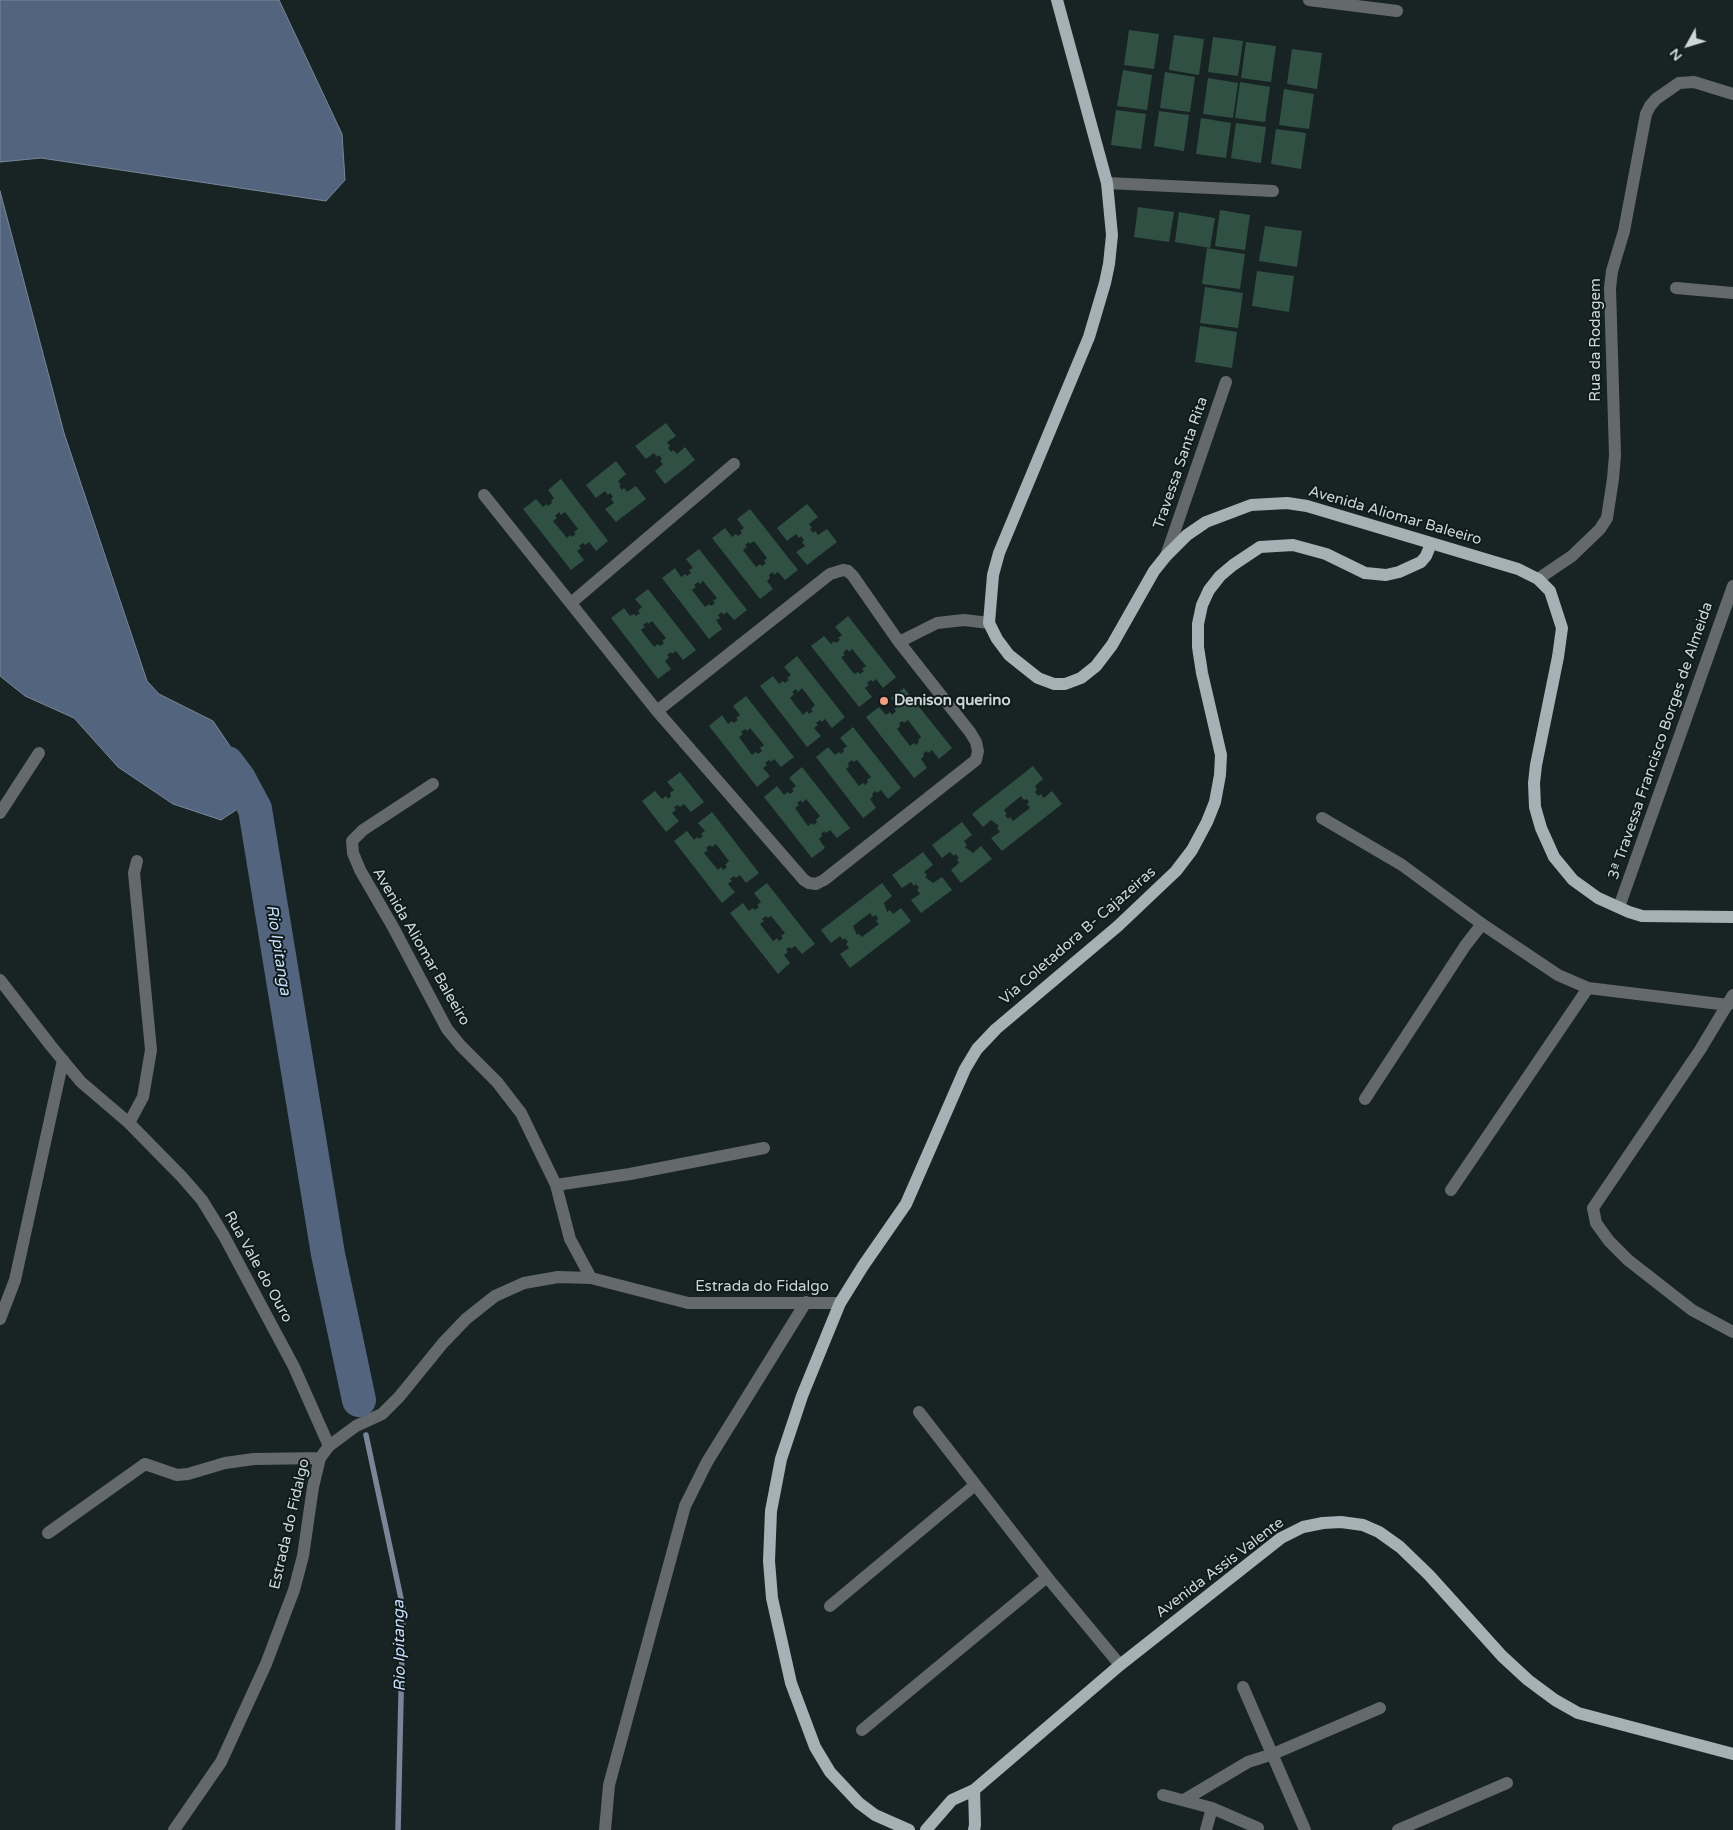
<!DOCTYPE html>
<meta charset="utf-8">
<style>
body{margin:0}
#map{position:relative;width:1733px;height:1830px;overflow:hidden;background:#182424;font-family:"Varela Round",sans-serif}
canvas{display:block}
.north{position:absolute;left:1663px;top:20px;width:50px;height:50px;-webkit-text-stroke:4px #0f1b1b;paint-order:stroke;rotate:231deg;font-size:14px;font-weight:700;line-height:20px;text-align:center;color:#ced6d6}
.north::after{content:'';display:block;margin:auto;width:18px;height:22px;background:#ced6d6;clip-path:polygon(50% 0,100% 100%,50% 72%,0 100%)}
</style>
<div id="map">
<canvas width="1733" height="1830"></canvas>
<div class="north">N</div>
</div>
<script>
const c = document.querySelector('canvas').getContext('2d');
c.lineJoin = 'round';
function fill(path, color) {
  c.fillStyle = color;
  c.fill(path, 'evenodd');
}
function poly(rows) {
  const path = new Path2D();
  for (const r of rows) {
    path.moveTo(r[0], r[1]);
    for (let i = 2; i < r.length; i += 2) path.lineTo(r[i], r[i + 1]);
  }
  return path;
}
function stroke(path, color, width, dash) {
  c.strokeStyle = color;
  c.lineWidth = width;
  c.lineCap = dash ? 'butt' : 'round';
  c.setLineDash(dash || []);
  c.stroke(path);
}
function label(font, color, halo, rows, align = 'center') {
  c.font = font + ' "Varela Round",sans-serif';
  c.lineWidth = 4;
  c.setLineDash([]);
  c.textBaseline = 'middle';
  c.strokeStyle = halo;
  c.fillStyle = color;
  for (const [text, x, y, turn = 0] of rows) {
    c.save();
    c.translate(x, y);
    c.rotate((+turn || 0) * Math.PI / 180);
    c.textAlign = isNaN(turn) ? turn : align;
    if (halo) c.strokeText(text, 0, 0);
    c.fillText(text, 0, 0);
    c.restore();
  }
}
const water = poly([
 [0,0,279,0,342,134,345,180,326,201,41,158,0,162,0,0],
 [0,191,64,433,147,681,159,694,213,721,238,758,257,796,221,820,173,804,118,767,74,718,25,696,0,676,0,191]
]);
fill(water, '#53647e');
stroke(water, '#788698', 1);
stroke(poly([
 [366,1435,403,1608,398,1830]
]), '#788698', 5.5);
stroke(poly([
 [227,763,239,779,255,809,328,1254,359,1400]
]), '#53647e', 34);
fill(poly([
 [1129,30,1159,34,1154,69,1124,65],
 [1174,35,1204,39,1199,75,1169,70],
 [1213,37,1243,41,1238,76,1208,72],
 [1246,42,1276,46,1271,82,1241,78],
 [1292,49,1322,53,1317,89,1287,84],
 [1123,70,1152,75,1147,110,1117,106],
 [1165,72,1195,77,1190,112,1160,108],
 [1208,78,1238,83,1233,118,1203,114],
 [1240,82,1270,87,1265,122,1235,118],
 [1284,89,1314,94,1309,129,1279,125],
 [1116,110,1146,114,1141,149,1111,145],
 [1159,111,1189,115,1184,151,1154,146],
 [1201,118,1231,123,1226,158,1196,154],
 [1236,123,1266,127,1261,163,1231,158],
 [1276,129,1306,133,1301,169,1271,164],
 [1138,207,1174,212,1169,242,1134,237],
 [1220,210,1250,215,1245,250,1215,246],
 [1179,212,1215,218,1210,248,1175,242],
 [1265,226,1302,231,1297,267,1259,261],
 [1207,248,1245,254,1240,289,1202,284],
 [1257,271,1294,276,1289,312,1252,306],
 [1205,287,1243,293,1238,328,1200,323],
 [1200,326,1237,332,1232,368,1195,362],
 [666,423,676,436,667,442,670,446,668,448,671,452,673,450,677,454,685,447,695,460,665,484,655,471,663,464,660,461,662,459,659,455,657,457,654,453,646,459,635,446],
 [616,461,626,474,618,481,621,485,619,486,622,490,624,488,627,492,636,486,646,499,616,522,605,509,614,503,611,499,613,497,610,493,608,495,605,491,596,498,586,485],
 [561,479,608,541,596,551,589,542,585,545,583,543,579,546,581,548,577,551,584,560,571,570,523,509,536,499,543,507,547,504,548,506,552,503,551,501,554,498,548,490],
 [559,512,561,515,565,512,578,529,574,532,576,534,572,537,570,535,567,538,553,521,557,518,555,516],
 [807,504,818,517,809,524,812,528,810,529,813,533,815,531,818,535,827,529,837,542,807,565,796,552,805,546,802,542,804,540,801,536,799,538,796,534,787,541,777,528],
 [750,509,798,570,785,580,778,572,774,575,773,572,769,575,770,578,767,581,773,589,760,599,712,538,725,528,732,537,736,534,738,536,742,533,740,531,744,528,737,519],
 [754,541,767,558,764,561,766,563,762,566,760,564,756,567,743,550,747,547,745,545,749,542,750,544],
 [699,549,747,610,734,620,727,612,723,615,722,612,718,615,720,618,716,620,722,629,709,639,662,578,675,568,681,577,685,574,687,576,691,573,689,570,693,568,686,559],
 [703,581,717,598,713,601,715,603,711,606,709,604,705,607,692,590,696,587,694,585,698,582,700,584],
 [648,589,696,650,683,660,676,651,672,654,671,652,667,655,669,657,665,661,671,669,658,679,611,618,624,608,630,616,634,614,636,616,640,613,638,611,642,607,635,599],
 [652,621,666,638,662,641,664,643,660,646,658,644,654,647,641,630,645,627,643,625,647,622,648,624],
 [848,616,896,677,883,688,876,679,873,682,871,680,867,683,869,685,865,688,872,697,859,707,811,646,824,636,831,644,834,641,836,643,840,640,838,638,842,635,835,627],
 [847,649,849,652,852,649,866,666,862,669,864,671,860,674,858,672,854,674,841,657,845,655,843,653],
 [797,656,845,717,832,728,825,719,822,722,820,720,816,723,818,725,814,728,821,736,807,747,760,686,773,676,779,684,783,681,785,683,789,680,787,678,791,675,784,667],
 [802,688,815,705,811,709,813,711,809,714,807,711,803,715,790,698,794,694,792,692,796,689,798,692],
 [904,688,952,748,939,759,932,750,928,753,926,751,923,754,924,756,921,759,927,768,914,778,866,717,879,707,886,715,890,712,892,715,896,711,894,709,898,706,891,698],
 [908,720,921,737,918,740,919,742,916,745,914,743,910,746,897,729,900,726,899,723,903,721,904,723],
 [746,696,794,757,781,767,774,759,771,762,769,760,765,763,767,765,763,768,770,776,757,787,709,726,722,715,728,724,732,721,734,723,738,720,736,718,740,715,733,706],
 [750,728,764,745,760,748,762,751,758,754,756,752,752,755,739,737,743,734,741,732,745,729,747,731],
 [853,727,901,788,888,799,881,790,877,793,875,791,872,794,873,796,870,799,876,808,863,818,816,757,828,747,835,755,839,752,841,754,844,751,843,749,847,746,840,738],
 [852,760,853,762,857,760,871,777,867,780,868,782,865,785,863,783,859,786,846,769,849,766,848,763],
 [1033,766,1043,779,1035,786,1037,790,1035,792,1038,796,1041,794,1044,798,1052,791,1062,804,1002,851,991,838,1000,832,997,828,999,826,991,820,983,827,972,814],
 [1021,796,1024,800,1027,799,1029,802,1027,804,1030,808,1013,821,1010,817,1008,819,1005,815,1007,814,1004,810],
 [802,767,850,828,837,838,830,830,826,833,824,831,821,834,822,836,819,839,825,848,812,858,764,797,777,786,784,795,788,792,790,794,794,791,792,789,796,786,789,778],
 [806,799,820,816,816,820,817,822,814,825,812,823,808,826,795,808,799,805,797,803,801,800,802,803],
 [680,772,704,802,691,812,684,804,680,807,678,805,674,807,676,810,672,813,679,821,666,832,642,801,655,791,662,799,666,796,668,799,671,796,670,793,674,790,667,782],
 [712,812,759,873,746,883,740,875,736,878,734,876,730,879,732,881,728,884,735,892,722,903,674,841,687,831,694,840,697,837,699,839,703,836,701,834,705,831,698,823],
 [716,844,729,861,725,865,727,867,723,870,721,867,718,870,704,853,708,850,706,848,710,845,712,847],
 [962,822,972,835,964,841,967,845,965,847,973,853,981,846,992,859,961,883,951,870,959,863,957,859,959,858,956,854,954,856,950,852,942,858,932,845],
 [923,852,933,865,924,872,927,875,925,877,933,883,942,877,952,890,921,913,911,900,920,894,917,889,919,888,916,884,914,886,911,882,902,888,892,875],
 [767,883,815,944,802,954,795,946,791,949,790,947,786,949,788,952,784,955,790,963,778,974,730,913,743,903,749,911,753,908,755,910,759,907,757,905,761,902,754,893],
 [766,916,768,918,771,916,785,933,781,936,783,938,779,941,777,938,773,941,760,924,764,921,762,919],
 [882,883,892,896,884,903,887,912,890,910,893,914,901,908,911,921,850,968,840,954,849,948,846,944,848,942,845,938,843,940,840,936,831,943,821,930],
 [870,913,873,917,876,915,878,919,876,921,879,924,862,937,859,934,857,935,853,926]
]), '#2f5042');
stroke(poly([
 [1309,0,1397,11],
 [1107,183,1273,191],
 [1676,288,1733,293],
 [484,495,657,711,830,574,843,570,848,571,853,576,899,642,970,732,976,742,978,751,976,760,824,880,816,884,809,883,804,880,657,711],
 [1166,556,1226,382],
 [1538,579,1572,556,1600,529,1607,518,1613,479,1615,455,1610,288,1612,271,1624,231,1646,114,1650,106,1656,99,1679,83,1694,82,1733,94],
 [571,603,734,464],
 [899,642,937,623,964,620,989,623],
 [433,784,363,830,352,841,353,853,360,870,393,927,447,1029,461,1046,497,1082,521,1113,556,1185,570,1239,591,1278],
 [0,813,39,753],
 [1322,818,1402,865,1482,924,1558,975,1588,988,1728,1005],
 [1619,907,1733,586],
 [0,980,51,1046,81,1082,129,1123,182,1177,202,1200,224,1236,294,1367,329,1446],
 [1733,995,1700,1050,1593,1208,1596,1223,1609,1241,1628,1260,1692,1310,1733,1332],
 [1365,1099,1465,946,1482,924],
 [129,1123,143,1097,151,1050,134,873,137,861],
 [556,1185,630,1174,764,1148],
 [1451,1190,1588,988],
 [0,1319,15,1280,63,1060],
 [919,1412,1047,1577,1120,1665],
 [48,1533,145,1464,177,1475,188,1474,225,1463,254,1459,320,1458],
 [830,1606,975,1485],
 [1243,1687,1305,1830],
 [862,1730,1047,1577],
 [1163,1795,1212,1808,1258,1828],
 [1184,1800,1248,1762,1273,1754,1380,1708],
 [174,1830,221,1762,266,1664,294,1590,303,1556,313,1487,320,1458,329,1446,356,1426,382,1414,399,1397,443,1343,466,1319,495,1296,524,1283,558,1277,591,1278,688,1303,840,1303],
 [605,1830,609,1785,685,1506,707,1462,806,1302],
 [1206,1830,1212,1808],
 [1398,1830,1507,1783]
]), '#64696b', 12);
stroke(poly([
 [1057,0,1107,183,1112,235,1109,264,1105,283,1089,337,999,553,993,575,989,623,997,639,1009,655,1038,678,1054,684,1065,684,1081,678,1096,666,1112,645,1154,571,1166,556,1187,535,1206,522,1251,505,1287,503,1307,506,1518,569,1538,579,1550,591,1562,628,1558,657,1536,765,1534,783,1535,807,1541,828,1554,857,1573,880,1598,898,1629,912,1642,916,1733,917],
 [909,1830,875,1815,859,1803,830,1772,815,1747,791,1683,772,1598,769,1561,771,1511,781,1459,802,1396,840,1303,863,1266,906,1204,965,1069,977,1049,996,1029,1118,926,1176,871,1192,850,1207,822,1215,802,1220,775,1221,755,1202,673,1198,647,1198,624,1202,605,1209,590,1220,576,1233,565,1260,547,1293,545,1326,554,1365,573,1386,575,1399,572,1421,562,1426,556,1431,544],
 [926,1830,952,1800,974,1790,1120,1665,1281,1538,1303,1527,1323,1523,1341,1522,1363,1525,1379,1532,1400,1547,1429,1575,1502,1656,1528,1680,1555,1700,1578,1713,1733,1754],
 [974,1830,975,1825,974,1790]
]), '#a6b1b6', 12);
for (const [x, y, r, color] of [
 [884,701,5,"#f39f82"]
]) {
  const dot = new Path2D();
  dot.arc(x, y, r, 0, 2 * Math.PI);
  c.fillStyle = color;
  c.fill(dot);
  stroke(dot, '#0f1b1b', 2);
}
label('15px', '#ced6d6', '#0f1b1b', [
 ["Rua da Rodagem",1596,340,-90],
 ["Travessa Santa Rita",1181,463,-71],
 ["Avenida Aliomar Baleeiro",1395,516,16],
 ["3ª Travessa Francisco Borges de Almeida",1661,741,-71],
 ["Via Coletadora B- Cajazeiras",1078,936,-41],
 ["Avenida Aliomar Baleeiro",421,947,60],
 ["Rua Vale do Ouro",258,1267,61],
 ["Estrada do Fidalgo",762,1287],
 ["Estrada do Fidalgo",290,1524,-77],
 ["Avenida Assis Valente",1220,1568,-37]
]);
label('bold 15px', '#ced6d6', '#0f1b1b', [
 ["Denison querino",894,701]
], 'left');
label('italic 16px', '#c9ddfa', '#0f1b1b', [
 ["Rio Ipitanga",278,950,81],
 ["Rio Ipitanga",400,1646,-91]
]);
</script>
